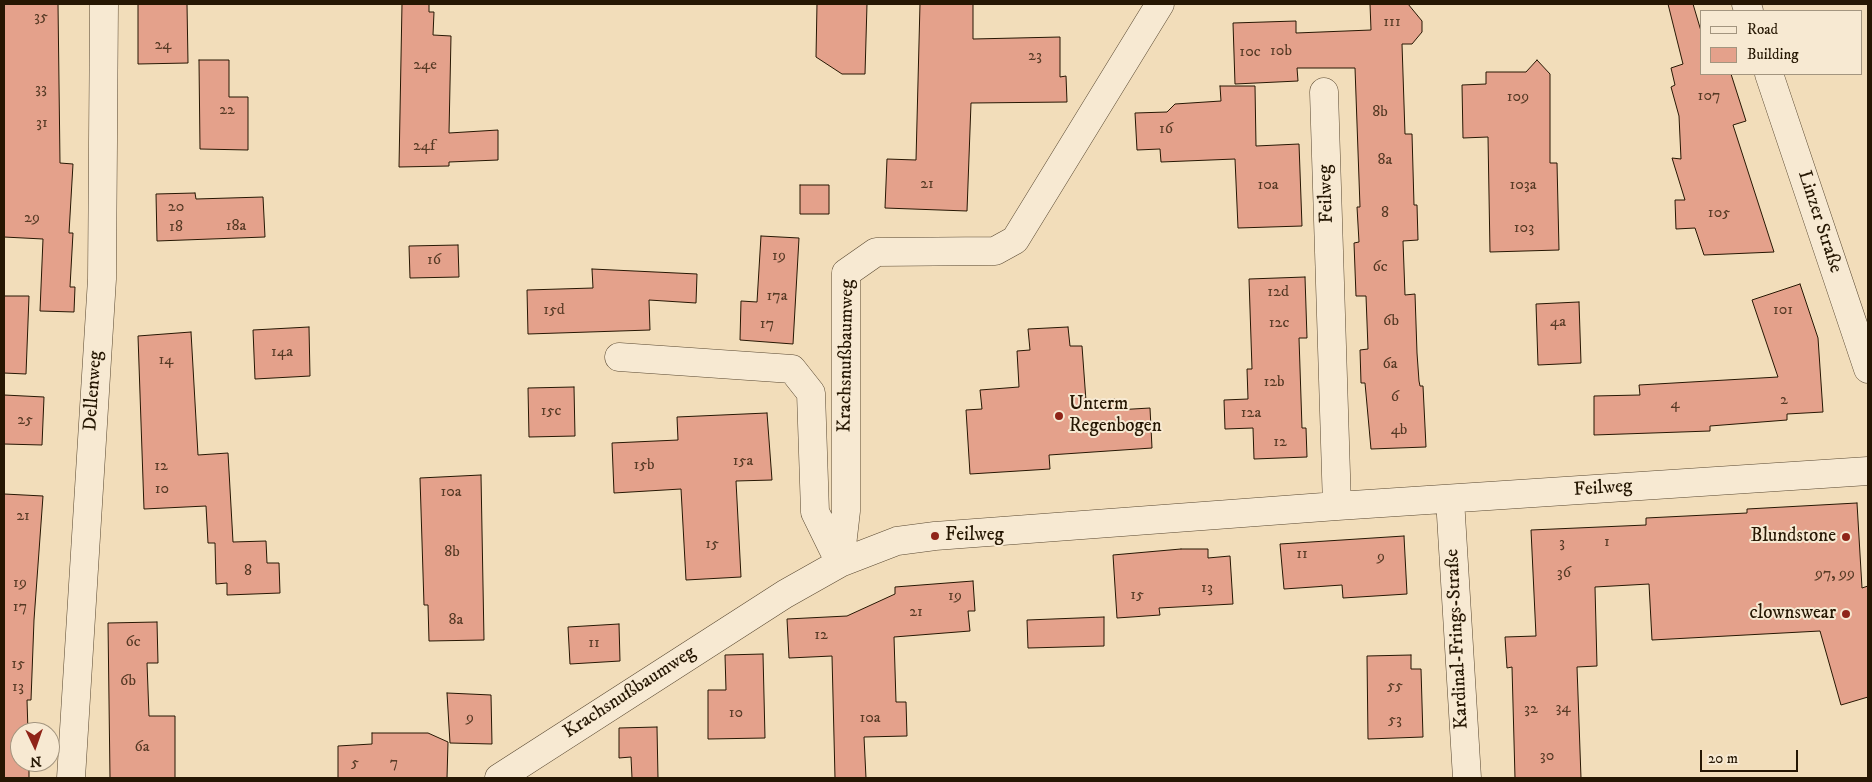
<!DOCTYPE html>
<meta charset="utf-8">
<style>
body{margin:0}
#map{position:relative;width:1872px;height:782px;overflow:hidden;background:#f2ddba;font-family:"IM FELL DW Pica",serif}
canvas{display:block}
.frame{position:absolute;inset:0;border:5px solid #261703;pointer-events:none}
.legend{position:absolute;left:1700px;top:10px;width:162px;height:65px;box-sizing:border-box;background:#f7e9d2;border:1px solid #a3957f;margin:0;padding:6px 9px;list-style:none;font-size:15px;color:#261703}
.legend li{display:flex;align-items:center;gap:10px;height:25px}
.legend b{width:25px;border:1px solid #a3957f}
.north{position:absolute;left:10px;top:722px;width:50px;height:50px;box-sizing:border-box;background:#f7e9d2;border:1px solid #a3957f;border-radius:50%;rotate:177deg;font-size:14px;font-weight:700;line-height:20px;text-align:center;color:#261703}
.north::after{content:'';display:block;margin:auto;width:18px;height:22px;background:#8f2418;clip-path:polygon(50% 0,100% 100%,50% 72%,0 100%)}
.scale{position:absolute;left:1700px;top:750px;width:98px;height:22px;box-sizing:border-box;border:2px solid #261703;border-top:0;padding-left:6px;font-size:15px;line-height:18px;white-space:nowrap;color:#261703;-webkit-text-stroke:4px #f7e9d2;paint-order:stroke}
</style>
<div id="map">
<canvas width="1872" height="782"></canvas>
<div class="frame"></div>
<ul class="legend">
<li><b style="height:6px;background:#f7e9d2"></b>Road</li>
<li><b style="height:14px;background:#e4a18b"></b>Building</li>
</ul>
<div class="north">N</div>
<div class="scale">20 m</div>
</div>
<script>
const c = document.querySelector('canvas').getContext('2d');
c.lineJoin = 'round';
function fill(path, color) {
  c.fillStyle = color;
  c.fill(path, 'evenodd');
}
function poly(rows) {
  const path = new Path2D();
  for (const r of rows) {
    path.moveTo(r[0], r[1]);
    for (let i = 2; i < r.length; i += 2) path.lineTo(r[i], r[i + 1]);
  }
  return path;
}
function stroke(path, color, width, dash) {
  c.strokeStyle = color;
  c.lineWidth = width;
  c.lineCap = dash ? 'butt' : 'round';
  c.setLineDash(dash || []);
  c.stroke(path);
}
function label(font, color, halo, rows, align = 'center') {
  c.font = font + ' "IM FELL DW Pica",serif';
  c.lineWidth = 4;
  c.setLineDash([]);
  c.textBaseline = 'middle';
  c.strokeStyle = halo;
  c.fillStyle = color;
  for (const [text, x, y, turn = 0] of rows) {
    c.save();
    c.translate(x, y);
    c.rotate((+turn || 0) * Math.PI / 180);
    c.textAlign = isNaN(turn) ? turn : align;
    if (halo) c.strokeText(text, 0, 0);
    c.fillText(text, 0, 0);
    c.restore();
  }
}
const building = poly([
 [4,4,58,4,60,163,73,164,69,233,73,233,70,287,75,287,74,312,40,311,43,239,4,237,4,4],
 [138,4,187,4,188,63,138,64,138,4],
 [402,4,429,4,429,12,434,12,433,35,451,36,449,133,498,130,498,160,449,162,449,166,399,167,402,4],
 [817,4,867,4,865,74,842,74,816,57,817,4],
 [920,4,973,4,973,39,1060,37,1060,77,1066,76,1067,102,971,103,967,211,885,208,887,159,916,160,920,4],
 [1370,4,1408,4,1422,21,1422,32,1412,44,1402,44,1405,134,1412,134,1414,205,1417,205,1418,240,1403,241,1405,295,1415,294,1417,353,1419,381,1420,386,1423,386,1426,447,1371,449,1365,383,1361,383,1360,350,1368,349,1366,296,1356,296,1354,243,1359,242,1357,207,1360,207,1355,68,1297,68,1298,81,1235,84,1233,23,1296,21,1296,33,1371,30,1370,4],
 [1668,4,1693,4,1701,31,1701,74,1731,74,1746,121,1733,125,1774,252,1704,255,1695,228,1676,229,1675,200,1685,200,1672,158,1681,159,1679,116,1671,87,1675,85,1671,68,1683,64,1668,4],
 [199,60,229,60,229,97,248,97,248,150,200,149,199,60],
 [1537,60,1550,74,1550,163,1557,163,1559,250,1490,252,1488,137,1463,138,1462,85,1486,84,1486,72,1526,72,1537,60],
 [1220,86,1255,86,1256,146,1299,144,1302,226,1238,228,1235,159,1161,162,1160,149,1137,150,1135,113,1167,112,1175,104,1221,101,1220,86],
 [800,185,829,185,829,214,800,214,800,185],
 [195,193,196,199,263,197,265,237,157,241,156,194,195,193],
 [761,236,799,238,793,344,740,340,741,301,757,302,761,236],
 [458,245,459,277,410,278,409,246,458,245],
 [592,269,697,274,696,303,649,300,650,330,528,334,527,290,593,288,592,269],
 [1305,277,1307,338,1299,338,1302,428,1306,428,1307,457,1254,459,1253,428,1225,429,1224,400,1248,399,1247,369,1252,369,1249,279,1305,277],
 [1800,284,1818,338,1823,412,1787,414,1787,420,1710,426,1710,431,1594,435,1594,396,1640,395,1639,385,1778,377,1752,300,1800,284],
 [4,296,29,296,26,374,4,373,4,296],
 [1579,302,1581,363,1538,365,1536,304,1579,302],
 [309,327,310,376,255,379,253,330,309,327],
 [1068,327,1070,346,1082,346,1086,401,1115,399,1116,410,1150,408,1152,448,1049,455,1050,469,970,474,966,410,982,409,980,390,1019,387,1017,351,1030,350,1028,329,1068,327],
 [191,332,198,455,228,453,233,542,266,541,267,563,279,563,280,593,227,595,227,583,216,584,215,543,208,543,206,506,144,509,138,336,191,332],
 [574,387,575,436,529,437,528,388,574,387],
 [4,395,44,397,42,445,4,444,4,395],
 [767,413,772,480,736,481,741,577,686,580,681,489,614,493,612,443,678,440,677,417,767,413],
 [481,475,484,640,429,641,428,605,424,605,420,478,481,475],
 [4,494,43,496,34,620,31,700,27,700,28,732,20,732,20,762,29,762,29,778,4,778,4,494],
 [1857,503,1862,588,1868,586,1868,697,1841,705,1820,631,1652,640,1649,584,1595,587,1597,666,1577,667,1581,778,1515,778,1512,667,1507,668,1505,637,1536,636,1531,530,1646,525,1646,518,1747,513,1747,509,1857,503],
 [1404,536,1407,594,1343,598,1342,585,1284,589,1280,544,1404,536],
 [1181,549,1208,549,1208,558,1230,556,1233,604,1159,608,1160,615,1117,618,1113,555,1181,549],
 [973,581,975,611,968,611,970,631,894,637,896,702,906,702,907,736,864,737,866,778,835,778,832,656,789,658,787,619,847,616,895,594,895,587,973,581],
 [1104,617,1104,646,1028,648,1027,620,1104,617],
 [157,622,158,663,147,663,149,716,175,716,175,778,110,778,108,623,157,622],
 [619,624,620,661,570,664,568,627,619,624],
 [763,654,765,738,708,739,708,690,726,690,725,655,763,654],
 [1411,655,1411,669,1421,669,1423,737,1368,739,1367,656,1411,655],
 [447,693,491,695,492,744,450,743,447,693],
 [657,727,658,778,632,778,631,757,619,758,619,728,657,727],
 [372,733,428,733,448,742,447,778,338,778,338,746,372,744,372,733]
]);
fill(building, '#e4a18b');
stroke(building, '#261703', 1);
const street = poly([
 [1746,4,1749,11],
 [1769,74,1868,369],
 [1324,92,1337,506],
 [619,357,792,369,811,393,815,512,840,563],
 [1450,499,1467,778],
 [840,563,846,511,846,273,876,252,995,251,1015,240,1160,4],
 [71,778,102,279,104,4],
 [499,778,785,594,840,563,897,541,935,536,1337,506,1868,471]
]);
stroke(street, '#594831', 29);
stroke(street, '#f7e9d2', 28);
for (const [x, y, r, color] of [
 [1059,416,5,"#8f2418"],
 [935,536,5,"#8f2418"],
 [1846,537,5,"#8f2418"],
 [1846,614,5,"#8f2418"]
]) {
  const dot = new Path2D();
  dot.arc(x, y, r, 0, 2 * Math.PI);
  c.fillStyle = color;
  c.fill(dot);
  stroke(dot, '#f7e9d2', 2);
}
label('16px', '#563a25', null, [
 ["35",41,18],
 ["111",1392,23],
 ["24",163,46],
 ["10b",1281,52],
 ["10c",1250,53],
 ["23",1035,57],
 ["24e",425,66],
 ["33",41,90],
 ["107",1709,97],
 ["109",1518,98],
 ["22",227,111],
 ["8b",1380,113],
 ["31",42,124],
 ["16",1166,130],
 ["24f",424,147],
 ["8a",1385,161],
 ["21",927,185],
 ["10a",1268,186],
 ["103a",1523,186],
 ["20",176,208],
 ["8",1385,214],
 ["105",1719,214],
 ["29",32,219],
 ["18a",236,227],
 ["18",176,228],
 ["103",1524,229],
 ["19",779,257],
 ["16",434,261],
 ["6c",1380,268],
 ["12d",1278,293],
 ["17a",777,297],
 ["15d",554,311],
 ["101",1783,311],
 ["6b",1391,322],
 ["4a",1558,323],
 ["12c",1279,324],
 ["17",767,325],
 ["14a",282,353],
 ["14",166,361],
 ["6a",1390,365],
 ["12b",1274,383],
 ["6",1395,398],
 ["2",1784,401],
 ["4",1675,405],
 ["15c",551,412],
 ["12a",1251,414],
 ["25",25,421],
 ["4b",1399,431],
 ["12",1280,443],
 ["15a",743,462],
 ["15b",644,466],
 ["12",161,467],
 ["10",162,490],
 ["10a",451,493],
 ["21",23,517],
 ["1",1607,543],
 ["3",1562,544],
 ["15",712,545],
 ["8b",452,553],
 ["11",1302,555],
 ["9",1381,558],
 ["8",248,572],
 ["36",1564,574],
 ["97, 99",1835,575],
 ["19",20,584],
 ["13",1207,589],
 ["15",1137,596],
 ["19",955,597],
 ["17",20,608],
 ["21",916,613],
 ["8a",456,621],
 ["12",821,636],
 ["6c",133,643],
 ["11",594,644],
 ["15",18,665],
 ["6b",128,682],
 ["55",1395,687],
 ["13",18,688],
 ["34",1563,709],
 ["32",1531,710],
 ["10",736,714],
 ["9",470,719],
 ["10a",870,719],
 ["53",1395,721],
 ["6a",142,748],
 ["30",1547,757],
 ["5",355,764],
 ["7",394,764]
]);
label('19px', '#261703', '#f7e9d2', [
 ["Feilweg",1327,194,-92],
 ["Linzer Straße",1819,222,72],
 ["Krachsnußbaumweg",847,356,-89],
 ["Dellenweg",94,391,-86],
 ["Feilweg",1603,489,-4],
 ["Kardinal-Frings-Straße",1458,639,-93],
 ["Krachsnußbaumweg",630,693,-33]
]);
label('19px', '#261703', '#f7e9d2', [
 ["Unterm",1069,405],
 ["Regenbogen",1069,427],
 ["Feilweg",945,536],
 ["Blundstone",1836,537,"right"],
 ["clownswear",1836,614,"right"]
], 'left');
</script>
